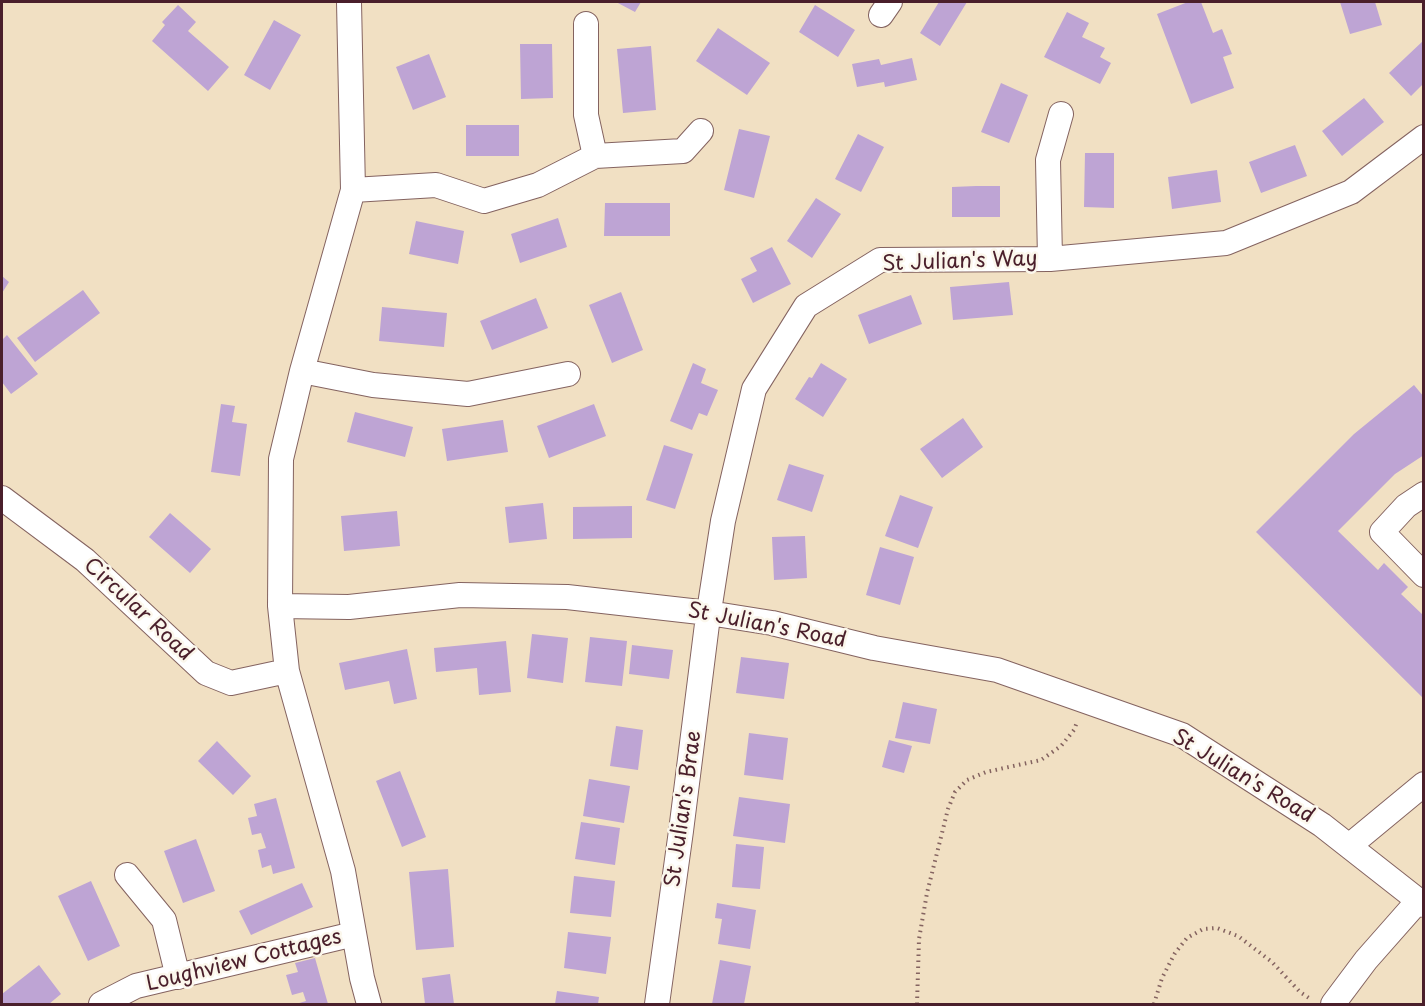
<!DOCTYPE html>
<style>
body{margin:0}
#map{position:relative;width:1425px;height:1006px;overflow:hidden;background:#f1e0c3;font-family:"Playpen Sans",sans-serif}
canvas{display:block}
.frame{position:absolute;inset:0;border:3px solid #4a1f2b;pointer-events:none}
</style>
<div id="map">
<canvas width="1425" height="1006"></canvas>
<div class="frame"></div>
</div>
<script>
const c = document.querySelector('canvas').getContext('2d');
c.lineJoin = 'round';
function fill(path, color) {
  c.fillStyle = color;
  c.fill(path, 'evenodd');
}
function poly(rows) {
  const path = new Path2D();
  for (const r of rows) {
    path.moveTo(r[0], r[1]);
    for (let i = 2; i < r.length; i += 2) path.lineTo(r[i], r[i + 1]);
  }
  return path;
}
function stroke(path, color, width, dash) {
  c.strokeStyle = color;
  c.lineWidth = width;
  c.lineCap = dash ? 'butt' : 'round';
  c.setLineDash(dash || []);
  c.stroke(path);
}
function label(font, color, halo, rows, align = 'center') {
  c.font = font + ' "Playpen Sans",sans-serif';
  c.lineWidth = 5;
  c.setLineDash([]);
  c.textBaseline = 'middle';
  c.strokeStyle = halo;
  c.fillStyle = color;
  for (const [text, x, y, turn = 0] of rows) {
    c.save();
    c.translate(x, y);
    c.rotate((+turn || 0) * Math.PI / 180);
    c.textAlign = isNaN(turn) ? turn : align;
    if (halo) c.strokeText(text, 0, 0);
    c.fillText(text, 0, 0);
    c.restore();
  }
}
fill(poly([
 [616,2,641,2,635,12],
 [939,2,967,2,940,46,920,33],
 [1188,2,1201,2,1213,33,1222,29,1232,54,1223,57,1234,88,1191,104,1157,14],
 [1340,2,1375,2,1382,25,1350,34],
 [178,5,196,22,188,31,229,67,208,91,152,41,165,25,162,22],
 [815,5,855,30,838,57,799,32],
 [1067,12,1089,23,1082,37,1105,48,1100,57,1111,63,1100,84,1044,57],
 [274,20,301,35,270,90,244,75],
 [718,28,770,63,747,95,696,61],
 [1424,40,1424,83,1411,96,1389,73],
 [520,44,552,44,553,98,521,99],
 [651,46,656,110,623,113,617,49],
 [429,54,446,97,413,110,396,67],
 [912,58,917,80,885,87,884,82,857,87,852,64,879,59,881,65],
 [1001,83,1028,95,1009,143,981,132],
 [1364,98,1384,122,1342,156,1322,131],
 [466,125,519,125,519,156,466,156],
 [739,129,770,136,754,198,724,190],
 [858,134,884,147,861,192,835,179],
 [1295,145,1307,176,1261,193,1249,162],
 [1085,153,1114,153,1114,208,1084,207],
 [1217,170,1221,202,1172,209,1168,177],
 [976,186,1000,186,1000,217,952,217,952,187],
 [816,198,841,214,812,258,787,241],
 [605,203,670,203,670,236,604,236],
 [558,218,567,247,520,263,511,234],
 [416,221,464,231,458,264,409,254],
 [772,247,791,284,753,303,741,279,757,271,750,258],
 [2,276,9,282,2,293],
 [1009,282,1013,315,953,320,950,287],
 [83,290,100,313,35,362,17,338],
 [621,292,643,350,612,363,589,305],
 [911,295,922,324,869,344,858,315],
 [536,298,548,328,492,350,480,321],
 [382,307,447,313,444,347,379,341],
 [7,335,38,374,11,394,2,382,2,340],
 [693,363,706,369,701,383,718,390,707,416,699,413,692,430,670,421],
 [821,363,847,379,823,417,795,399,809,377,812,378],
 [1414,385,1424,397,1424,455,1395,474,1338,531,1378,570,1384,563,1408,587,1401,594,1424,616,1424,699,1256,532,1354,434],
 [221,404,235,406,232,422,247,424,240,476,211,472],
 [594,404,606,436,549,458,537,426],
 [355,412,413,427,405,457,347,442],
 [963,418,983,447,942,478,920,449],
 [503,420,508,452,447,461,442,429],
 [664,445,693,454,675,509,646,500],
 [789,464,824,475,812,512,777,500],
 [900,495,933,507,918,548,885,536],
 [543,503,547,539,509,543,505,507],
 [632,506,632,538,573,539,573,507],
 [397,511,400,546,344,551,341,516],
 [170,513,211,549,190,573,149,537],
 [805,536,807,578,774,580,772,537],
 [880,547,914,557,900,605,866,595],
 [532,634,568,638,563,683,527,678],
 [590,637,627,641,622,686,585,682],
 [506,641,511,692,479,695,477,668,436,672,434,648],
 [632,645,673,650,669,679,629,674],
 [407,649,417,699,394,704,389,681,345,690,339,663],
 [741,657,789,663,784,699,736,693],
 [903,702,937,709,930,744,895,738],
 [616,726,643,730,638,770,610,766],
 [749,733,788,738,783,780,744,775],
 [889,740,912,746,904,773,882,767],
 [217,741,251,776,233,795,198,761],
 [400,771,426,837,402,847,376,781],
 [589,779,630,786,624,823,583,816],
 [739,797,790,804,785,843,733,836],
 [276,798,295,868,273,874,271,865,262,868,258,850,266,848,261,833,252,835,248,818,257,816,254,804],
 [581,822,620,828,615,865,575,859],
 [196,839,215,891,183,903,164,851],
 [736,844,764,847,760,889,732,887],
 [448,869,454,947,416,950,409,872],
 [574,876,615,881,611,917,570,913],
 [91,881,120,946,88,961,58,896],
 [302,883,313,907,251,935,239,911],
 [717,903,756,910,750,949,718,944,722,919,715,918],
 [568,932,611,937,606,974,564,968],
 [315,958,328,1004,296,1004,306,1001,303,992,292,995,286,975,298,972,295,963],
 [720,960,751,966,744,1004,712,1004],
 [39,965,61,994,49,1004,4,1004,2,1001,2,994],
 [450,974,454,1004,425,1004,422,978],
 [557,991,599,997,598,1004,555,1004]
]), '#bea4d4');
const minor = poly([
 [349,2,353,190,302,371,281,459,280,606,287,671,343,871,362,978,369,1004],
 [881,15,890,2],
 [586,24,586,115,595,156],
 [353,190,436,185,484,201,538,185,595,156,683,151,701,131],
 [1050,259,1048,160,1061,114],
 [302,371,373,385,468,394,568,374],
 [1424,494,1406,506,1382,532,1424,575],
 [2,498,85,560,206,673,231,683,287,671],
 [280,606,349,607,460,595,567,597,709,613,772,623,874,648,997,670,1182,735,1322,825,1424,905],
 [1349,846,1424,784],
 [127,875,164,920,178,977],
 [101,1004,136,986,354,934],
 [657,1004,681,831,707,624,723,521,754,389,806,306,880,260,1050,259,1226,243,1351,192,1424,137],
 [1333,1004,1366,960,1418,901]
]);
stroke(minor, '#846360', 26);
stroke(poly([
 [917,1004,919,939,927,893,948,809,955,792,967,780,986,772,1041,760,1061,746,1074,730,1077,722],
 [1154,1004,1162,978,1175,953,1187,938,1203,929,1217,928,1238,936,1272,962,1300,992,1312,1000]
]), '#846360', 4, [1.5, 4.5]);
stroke(minor, '#fff', 24);
label('21px', '#4a1f2b', '#fbf7ec', [
 ["St Julian's Way",960,262,-2],
 ["Circular Road",138,610,43],
 ["St Julian's Road",767,626,11],
 ["St Julian's Road",1243,777,31],
 ["St Julian's Brae",684,809,-82],
 ["Loughview Cottages",244,961,-14]
]);
</script>
